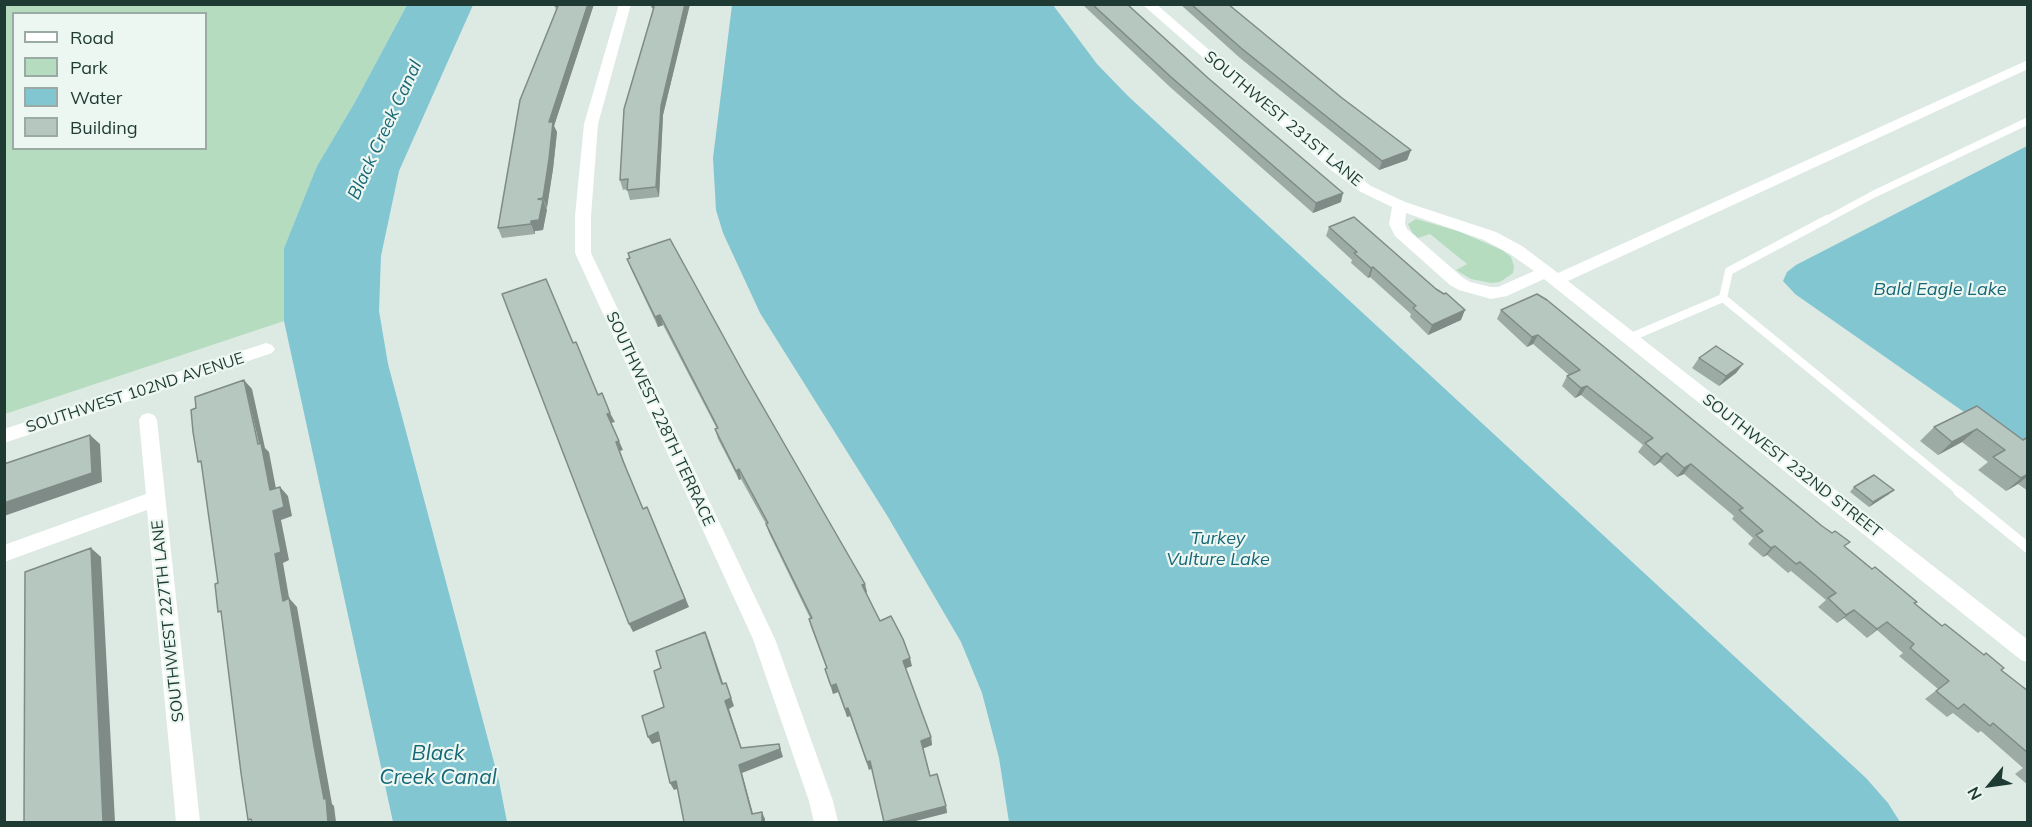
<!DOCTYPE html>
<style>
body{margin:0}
#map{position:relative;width:2032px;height:827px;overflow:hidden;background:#ddeae4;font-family:Mulish,sans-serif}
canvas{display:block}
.frame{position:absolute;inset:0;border:6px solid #1e3a32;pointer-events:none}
.legend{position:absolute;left:12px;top:12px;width:195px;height:138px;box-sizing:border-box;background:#edf7f2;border:2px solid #9aaba5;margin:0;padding:8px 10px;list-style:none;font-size:18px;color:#1e3a32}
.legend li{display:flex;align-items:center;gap:12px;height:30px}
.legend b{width:30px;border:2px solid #9aaba5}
.north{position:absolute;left:1960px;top:755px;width:60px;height:60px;-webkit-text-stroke:4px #edf7f2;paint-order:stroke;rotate:241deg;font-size:16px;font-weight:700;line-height:24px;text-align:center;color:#1e3a32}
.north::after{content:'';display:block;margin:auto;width:21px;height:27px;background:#1e3a32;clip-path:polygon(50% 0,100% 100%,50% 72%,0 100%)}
</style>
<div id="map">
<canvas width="2032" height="827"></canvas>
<div class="frame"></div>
<ul class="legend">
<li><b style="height:8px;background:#fff"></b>Road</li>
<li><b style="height:16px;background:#b5dcbf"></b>Park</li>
<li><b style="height:16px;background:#82c6d2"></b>Water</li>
<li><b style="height:16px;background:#b6c7c0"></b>Building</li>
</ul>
<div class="north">N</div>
</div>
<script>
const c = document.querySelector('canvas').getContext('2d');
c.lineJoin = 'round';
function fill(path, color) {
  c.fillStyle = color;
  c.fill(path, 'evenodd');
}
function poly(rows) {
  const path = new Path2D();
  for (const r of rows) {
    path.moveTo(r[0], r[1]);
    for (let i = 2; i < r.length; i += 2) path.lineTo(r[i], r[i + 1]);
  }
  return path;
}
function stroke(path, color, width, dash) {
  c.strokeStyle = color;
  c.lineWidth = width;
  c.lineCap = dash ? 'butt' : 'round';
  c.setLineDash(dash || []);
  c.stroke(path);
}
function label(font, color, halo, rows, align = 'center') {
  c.font = font + ' Mulish,sans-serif';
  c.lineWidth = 4.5;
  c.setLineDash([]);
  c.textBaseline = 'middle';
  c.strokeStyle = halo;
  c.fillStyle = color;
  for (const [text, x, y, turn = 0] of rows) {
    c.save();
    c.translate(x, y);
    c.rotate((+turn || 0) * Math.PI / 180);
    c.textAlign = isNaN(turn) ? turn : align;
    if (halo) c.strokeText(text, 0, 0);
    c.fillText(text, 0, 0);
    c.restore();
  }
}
fill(poly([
 [4,5,407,5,355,102,317,166,284,248,284,321,5,414],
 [14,14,206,14,206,148,14,148],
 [1416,219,1458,231,1502,250,1511,257,1514,266,1513,273,1500,282,1491,283,1471,279,1456,270,1467,264,1430,234,1418,238,1412,232,1408,224]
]), '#b5dcbf');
fill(poly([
 [407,5,473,5,399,171,381,256,379,311,388,364,499,781,507,822,393,822,284,321,284,248,317,166,355,102],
 [732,5,1053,5,1097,64,1128,96,1866,778,1888,803,1900,822,1009,822,999,758,982,693,961,642,888,517,760,313,723,233,716,210,713,158],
 [2027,146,2027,456,1795,294,1783,281,1787,272,1796,265]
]), '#82c6d2');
stroke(poly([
 [1824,221,1874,194,2028,121]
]), '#fff', 7);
stroke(poly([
 [1723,298,1960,492],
 [1723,298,1729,271,1827,219],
 [1629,338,1723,298]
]), '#fff', 8);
stroke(poly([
 [1958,491,2028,548]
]), '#fff', 10);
fill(poly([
 [619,4,631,4,598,124,591,216,591,253,775,639,833,801,838,822,814,822,809,801,753,639,575,253,575,216,584,124,619,4],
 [1142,4,1156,4,1341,164,1371,186,1405,202,1496,232,1522,246,1558,273,2028,60,2028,69,1568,281,2028,640,2028,662,2021,660,1544,279,1507,296,1491,299,1459,290,1450,285,1395,236,1389,224,1392,207,1361,192,1331,170,1142,4],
 [1406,213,1484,240,1510,254,1534,271,1498,287,1491,287,1470,282,1462,277,1407,229,1405,224,1406,213],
 [148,413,154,415,157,420,200,822,176,822,147,510,4,562,4,545,146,494,139,420,142,415,148,413]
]), '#fff');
fill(poly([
 [266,343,272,345,275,349,272,353,4,443,4,429,266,343]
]), '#fff');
fill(poly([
 [594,4,554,126,557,132,553,169,543,230,535,231,535,234,502,238,498,228,556,10,555,6],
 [690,4,663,115,659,197,630,200,627,189,623,190,620,180,653,10,652,7],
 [1082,4,1127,4,1341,202,1313,213,1170,87],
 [1180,4,1228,4,1342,98,1411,150,1407,160,1379,170,1240,58],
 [1329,227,1461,320,1428,335,1410,317,1411,314,1370,277,1368,278,1351,263,1352,260,1326,236],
 [628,253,744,374,867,592,866,593,880,621,912,666,905,668,931,737,932,745,923,748,930,776,946,806,947,813,872,768,869,770,850,716,847,717,838,692,833,694,825,669,827,669,811,627,809,619,810,618,769,533,766,524,741,479,739,480,731,464,718,439,715,429,717,429,663,325,658,327,631,269,627,259,629,258],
 [1501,310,1845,547,1942,626,2028,691,2028,785,2015,774,2023,768,1981,731,1978,733,1953,713,1947,717,1925,699,1938,689,1899,656,1903,653,1877,630,1867,638,1844,618,1837,623,1818,607,1826,600,1791,571,1788,573,1767,555,1763,557,1748,544,1753,538,1732,519,1734,516,1684,474,1677,477,1660,462,1654,466,1638,452,1643,445,1581,395,1575,398,1562,386,1567,376,1569,375,1533,344,1527,347,1497,319],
 [1699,358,1743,364,1736,373,1719,386,1692,368],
 [1977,406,2023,440,2028,437,2028,491,2018,484,2006,491,1978,470,1988,462,1962,442,1938,455,1920,441,1934,427],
 [1854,487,1889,494,1869,507,1850,492]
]), '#9daba5');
fill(poly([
 [588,4,594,4,554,126,557,132,553,169,547,208,543,198,549,122],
 [685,4,690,4,663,115,659,197,656,187,661,106],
 [1411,150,1407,160,1379,170,1382,161],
 [1343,193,1341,202,1313,213,1316,203],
 [543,200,547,210,543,230,535,231,535,234,531,224,531,221],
 [1373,267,1370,277,1368,278,1371,268],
 [1465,310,1461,320,1428,335,1432,325],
 [660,315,663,325,658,327,655,317],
 [1538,335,1533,344,1527,347,1532,337],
 [1743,364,1736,373,1719,386,1726,376],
 [244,380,252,389,265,448,269,452,278,499,270,490],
 [1587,386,1581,395,1575,398,1581,388],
 [610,413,615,422,611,423,623,450,620,451,627,470,623,461,607,414],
 [1977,429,1962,442,1938,455,1952,442],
 [90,435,100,444,102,482,4,516,4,503],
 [1667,453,1660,462,1654,466,1661,457],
 [1691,464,1684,474,1677,477,1684,468],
 [739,469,741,479,739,480,736,471],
 [2028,474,2028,476,2018,484,2006,491,2021,478],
 [280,487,288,496,292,516,281,520,289,560,283,563,291,609,283,601,275,554,273,511],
 [1894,490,1889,494,1869,507,1873,502],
 [647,507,689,607,633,632,629,624],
 [1775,546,1767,555,1763,557,1771,548],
 [91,548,101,557,115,822,103,822],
 [865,584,867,592,864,594,862,585],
 [289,598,297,607,323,754,332,804,334,806,336,822,328,822,314,746],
 [1854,610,1844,618,1837,623,1846,615],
 [1887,622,1867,638,1877,629],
 [705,632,709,641,726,692,722,684],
 [910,658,912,666,904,669,903,661],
 [726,683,734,706,729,709,744,755,725,701],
 [836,684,838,692,833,694,831,686],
 [848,708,850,716,847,717,845,709],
 [658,732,663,740,652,744,648,737],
 [931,737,932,745,922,749,921,741],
 [779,744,783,757,742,773,755,821,752,814,739,765],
 [870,761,872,768,869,770,867,762],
 [676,781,680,788,674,790,670,783],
 [946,806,947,813,912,822,886,822],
 [762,812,765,819,765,822,762,822]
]), '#7f8b86');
const building = poly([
 [556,4,588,4,549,122,553,122,549,159,543,198,538,199,543,200,539,220,531,221,531,224,498,228,520,100,558,6,555,6,556,4],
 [653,4,685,4,661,106,656,187,627,190,628,179,620,180,624,109,654,7,652,7,653,4],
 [1092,4,1127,4,1208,78,1343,193,1316,203,1171,77,1092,4],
 [1191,4,1228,4,1342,98,1411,150,1382,161,1241,48,1191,4],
 [1354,217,1436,289,1444,294,1446,293,1465,310,1432,325,1413,308,1416,306,1373,267,1371,268,1354,253,1357,252,1329,227,1354,217],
 [670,239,744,374,865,584,862,585,880,621,891,616,903,639,910,658,903,661,931,737,921,741,930,776,937,774,946,806,884,822,870,761,867,762,848,708,845,709,836,684,831,686,825,669,827,668,809,619,812,618,766,524,768,523,739,469,736,471,715,429,718,428,660,315,655,317,627,259,630,258,628,253,670,239],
 [546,279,573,343,576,342,598,395,602,393,610,413,607,414,619,441,616,442,623,461,643,509,647,507,685,599,629,624,502,294,546,279],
 [1537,294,1547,300,1822,526,1832,533,1835,531,1850,542,1844,546,1872,569,1875,567,1917,602,1914,603,1942,626,1945,624,1984,655,1986,653,2004,668,2001,670,2028,691,2028,753,1993,723,1990,726,1964,704,1958,709,1936,691,1949,681,1910,648,1914,644,1887,622,1877,629,1854,610,1846,615,1828,598,1836,593,1800,562,1796,564,1775,546,1771,548,1756,535,1763,531,1739,510,1743,508,1691,464,1684,468,1667,453,1661,457,1645,443,1653,438,1587,386,1581,388,1567,376,1580,370,1538,335,1532,337,1501,310,1537,294],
 [1716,346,1743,364,1726,376,1699,358,1716,346],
 [244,380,258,444,261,443,270,490,280,487,284,507,273,511,281,552,275,554,283,601,289,598,314,746,324,799,326,798,328,822,252,822,251,819,248,820,241,773,221,611,218,612,215,584,218,583,201,461,198,462,193,432,191,410,196,408,195,397,244,380],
 [1977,406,2023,440,2028,437,2028,474,2021,478,1993,457,2005,450,1977,429,1952,442,1934,427,1977,406],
 [90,435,92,473,4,503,4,464,90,435],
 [1874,475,1894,490,1873,502,1854,487,1874,475],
 [91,548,103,822,24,822,25,572,91,548],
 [705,632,722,684,726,683,731,698,725,701,741,748,779,744,780,749,739,765,752,814,762,812,762,822,684,822,676,781,670,783,658,732,648,737,642,716,664,707,654,671,661,668,656,651,705,632]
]);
fill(building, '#b6c7c0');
stroke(building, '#7f8b86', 1.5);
label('16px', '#1e3a32', '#edf7f2', [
 ["SOUTHWEST 231ST LANE",1283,119,40],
 ["SOUTHWEST 102ND AVENUE",135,393,-18],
 ["SOUTHWEST 228TH TERRACE",660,419,65],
 ["SOUTHWEST 232ND STREET",1792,466,38],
 ["SOUTHWEST 227TH LANE",168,621,-96]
]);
label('italic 18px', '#176777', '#edf7f2', [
 ["Black Creek Canal",385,130,-65],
 ["Bald Eagle Lake",1940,290],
 ["Turkey",1218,539],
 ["Vulture Lake",1218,560]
]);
label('italic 21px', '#176777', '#edf7f2', [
 ["Black",438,754],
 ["Creek Canal",438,778]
]);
</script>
